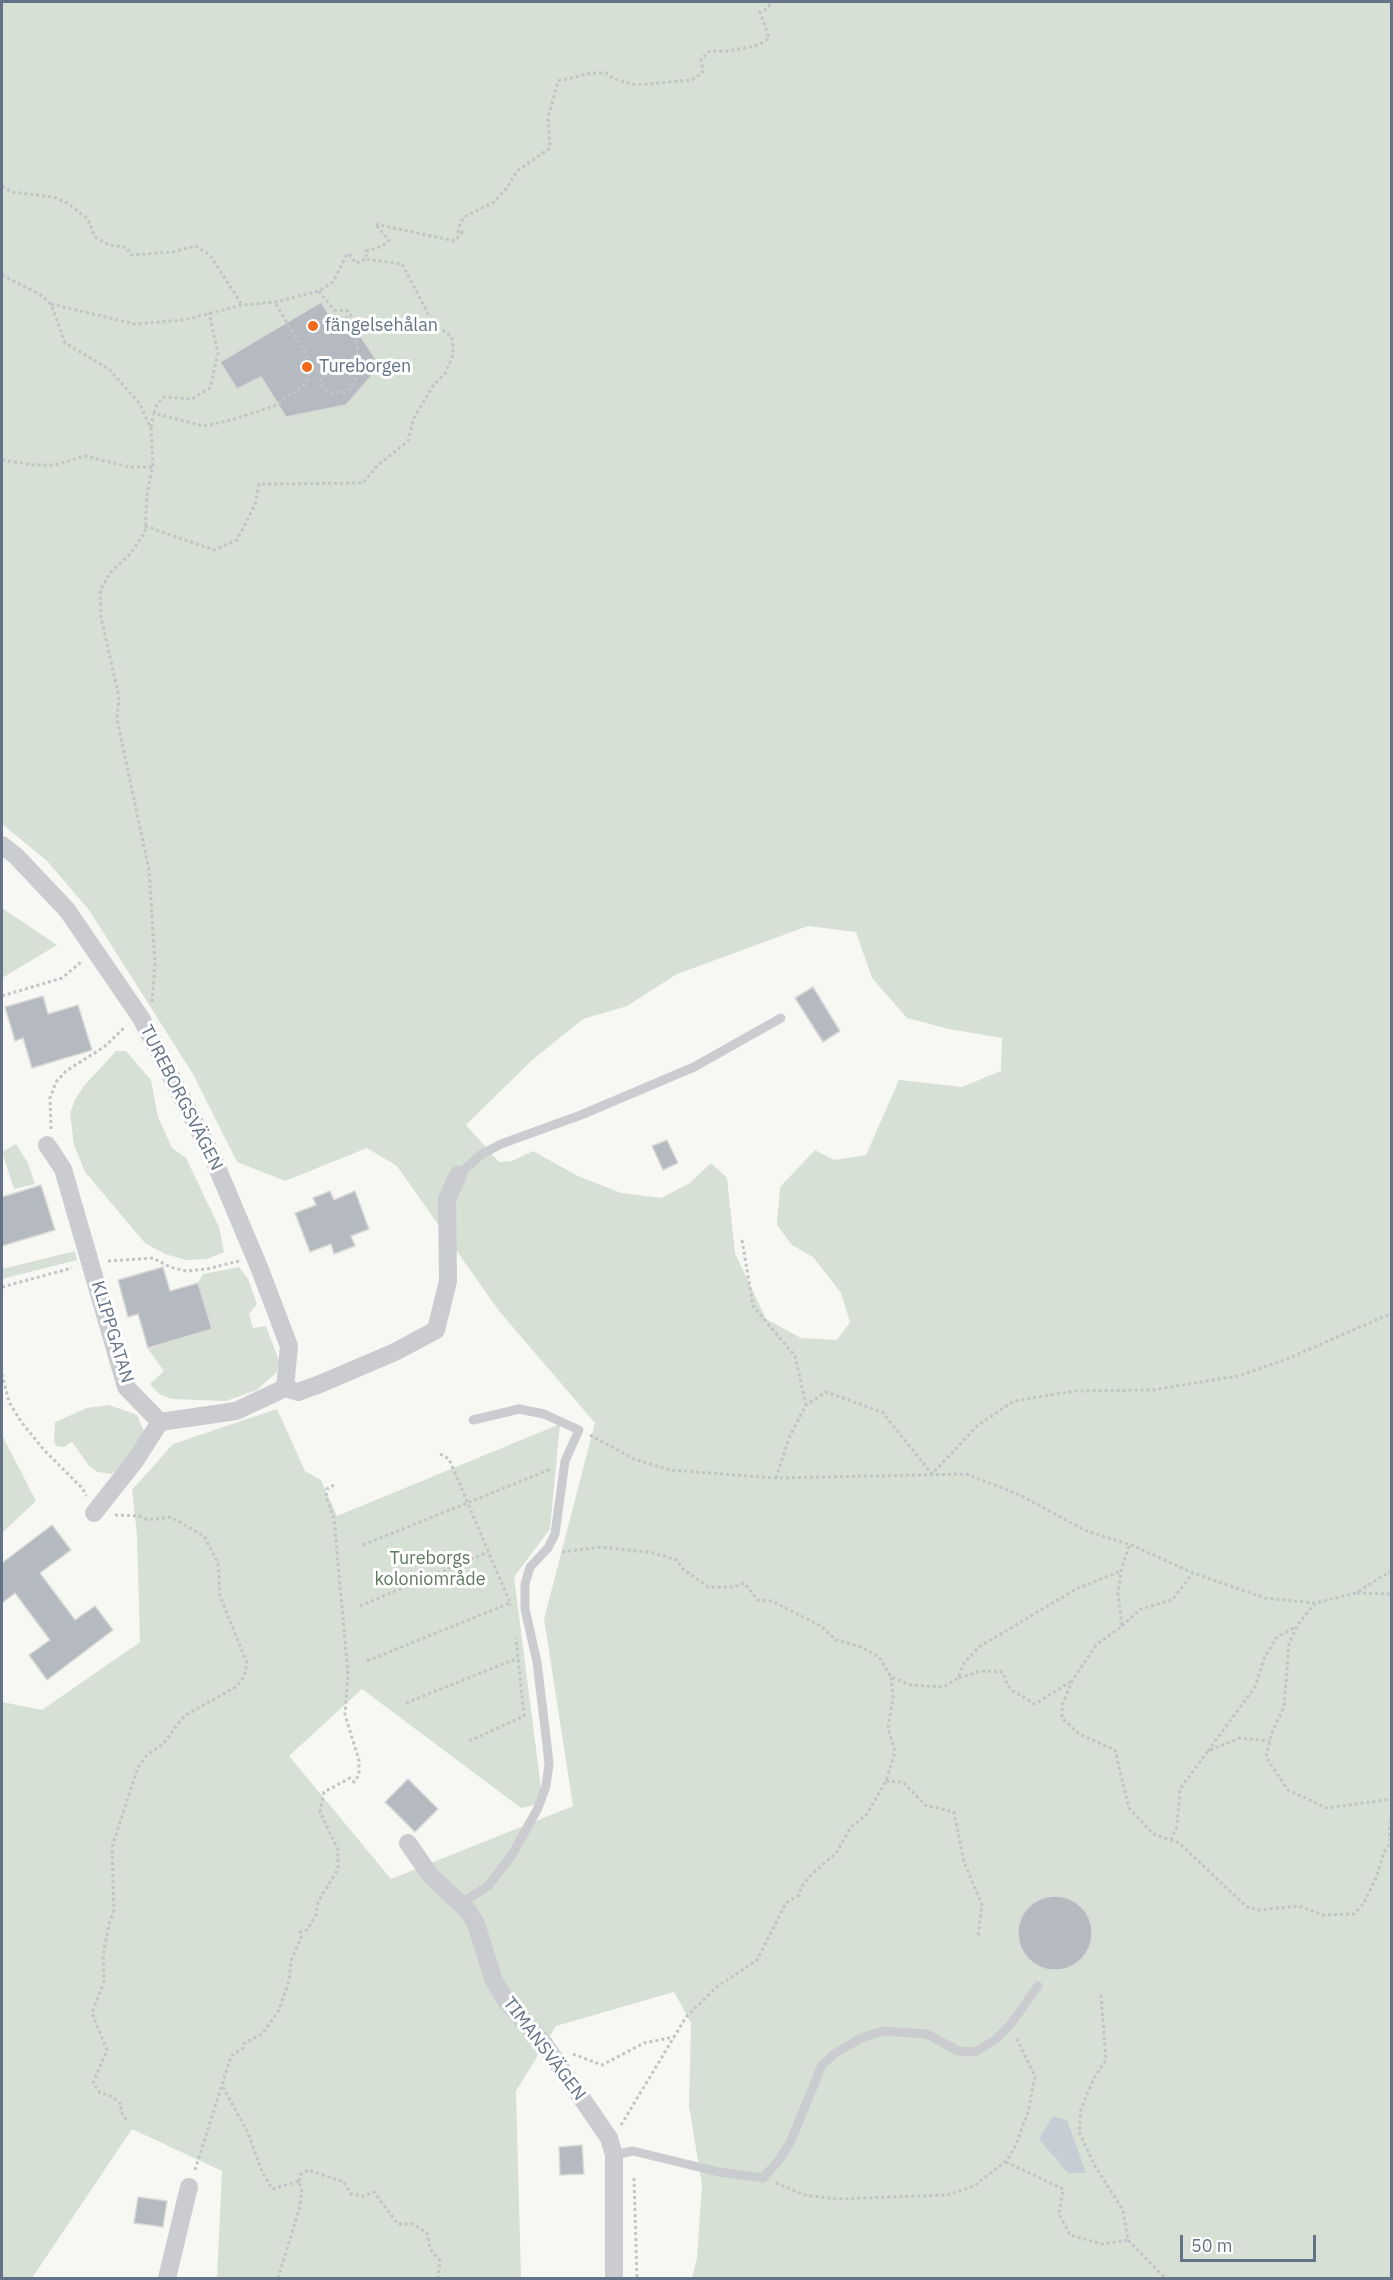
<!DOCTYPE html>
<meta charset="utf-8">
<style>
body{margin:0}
#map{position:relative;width:1393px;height:2280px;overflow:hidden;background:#f7f7f4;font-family:"IBM Plex Sans",sans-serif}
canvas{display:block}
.frame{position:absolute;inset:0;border:3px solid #647387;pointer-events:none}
.scale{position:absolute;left:1180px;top:2235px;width:136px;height:27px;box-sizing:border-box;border:3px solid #647387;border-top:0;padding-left:8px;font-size:18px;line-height:21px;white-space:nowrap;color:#647387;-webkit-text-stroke:4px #fff;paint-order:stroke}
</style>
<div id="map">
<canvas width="1393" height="2280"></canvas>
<div class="frame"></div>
<div class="scale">50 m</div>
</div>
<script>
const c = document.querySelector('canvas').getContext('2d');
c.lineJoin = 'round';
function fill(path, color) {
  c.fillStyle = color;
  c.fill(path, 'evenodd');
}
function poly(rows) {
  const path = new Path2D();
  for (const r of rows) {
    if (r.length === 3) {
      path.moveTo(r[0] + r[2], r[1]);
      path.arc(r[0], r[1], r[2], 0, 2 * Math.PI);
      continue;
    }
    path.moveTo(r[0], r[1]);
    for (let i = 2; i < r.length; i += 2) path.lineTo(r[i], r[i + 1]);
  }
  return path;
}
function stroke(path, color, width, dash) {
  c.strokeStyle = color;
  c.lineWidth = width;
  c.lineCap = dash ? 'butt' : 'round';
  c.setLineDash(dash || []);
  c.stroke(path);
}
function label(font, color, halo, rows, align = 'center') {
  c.font = font + ' "IBM Plex Sans",sans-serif';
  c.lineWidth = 6;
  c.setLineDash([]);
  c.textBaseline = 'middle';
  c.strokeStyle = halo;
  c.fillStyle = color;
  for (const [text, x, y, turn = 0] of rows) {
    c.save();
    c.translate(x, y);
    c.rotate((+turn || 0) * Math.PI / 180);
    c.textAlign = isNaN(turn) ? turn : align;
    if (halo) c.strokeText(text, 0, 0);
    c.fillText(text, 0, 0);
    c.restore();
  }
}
fill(poly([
 [2,2,1391,2,1391,2278,692,2278,697,2258,702,2185,689,2106,691,2023,674,1992,556,2026,516,2091,521,2278,217,2278,222,2171,132,2129,32,2278,2,2278,2,1702,42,1710,140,1642,137,1535,132,1490,173,1444,277,1409,305,1471,321,1480,337,1516,560,1424,550,1529,514,1577,543,1803,521,1808,362,1689,289,1756,391,1879,573,1806,544,1619,595,1423,499,1311,397,1166,367,1148,285,1181,237,1162,193,1074,89,910,47,861,2,824],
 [808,926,856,932,872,978,907,1018,949,1029,1002,1038,1001,1071,962,1087,899,1080,866,1155,834,1160,815,1150,780,1187,777,1225,792,1245,813,1257,841,1293,850,1322,837,1340,801,1338,766,1319,735,1253,727,1178,711,1163,690,1183,661,1198,621,1193,578,1176,533,1151,512,1161,499,1162,466,1125,531,1061,583,1019,627,1006,677,974],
 [2,908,57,945,2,978],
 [116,1051,126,1051,151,1080,158,1117,172,1148,186,1158,198,1183,219,1227,224,1252,207,1259,186,1260,165,1254,145,1243,85,1172,74,1145,70,1113,75,1100,83,1087],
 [16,1144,28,1163,35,1184,14,1189,2,1152],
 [75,1251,77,1260,2,1279,2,1269],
 [239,1267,248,1279,257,1304,249,1314,253,1328,266,1326,279,1361,277,1372,257,1390,226,1401,172,1399,159,1394,150,1384,164,1371,148,1349,212,1329,198,1283,203,1274],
 [109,1405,137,1415,146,1436,120,1468,111,1474,98,1472,90,1467,72,1442,64,1447,56,1446,54,1440,55,1422,87,1408],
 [2,1435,36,1501,2,1533]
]), '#d7e0d4');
fill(poly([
 [1053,2116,1067,2120,1086,2173,1068,2173,1039,2139]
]), '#c5ced4');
const building = poly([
 [321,302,335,325,347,315,380,366,346,405,286,417,261,377,237,389,220,362,321,302],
 [813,987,840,1031,823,1042,795,998,813,987],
 [43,996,48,1014,78,1005,92,1050,32,1068,23,1038,15,1041,5,1007,43,996],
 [667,1140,678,1163,663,1170,652,1146,667,1140],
 [41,1185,55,1230,2,1246,2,1197,41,1185],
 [330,1191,334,1200,355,1191,369,1229,351,1236,355,1246,334,1254,331,1244,310,1252,295,1213,316,1205,313,1198,330,1191],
 [163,1267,170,1291,198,1283,212,1329,148,1348,138,1314,128,1317,118,1280,163,1267],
 [52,1525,71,1550,40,1573,75,1620,95,1606,113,1630,47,1680,29,1655,50,1640,15,1593,2,1603,2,1563,52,1525],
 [408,1779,438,1809,415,1832,385,1802,408,1779],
 [1055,1933,37],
 [582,2145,584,2174,560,2175,559,2147,582,2145],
 [138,2197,167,2201,163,2227,134,2223,138,2197]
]);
fill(building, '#b4bac0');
stroke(building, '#d9d9d6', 1.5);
stroke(poly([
 [2,186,12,192,54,197,67,203,88,219,95,237,109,245,126,247,131,255,172,252,196,246,210,255,242,305],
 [2,275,41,295,51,304],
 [319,291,334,310,348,311,360,331,356,340,358,353,354,359,331,366,321,380,323,388,330,393,344,392,350,389,355,379,347,362],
 [154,413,157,404,164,397,192,399,210,388,218,353,209,313],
 [151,427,154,413,204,426,231,420,274,406,306,384,310,366,306,354,275,303],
 [2,460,34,465,55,465,85,456,130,467,152,467],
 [145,526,214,550,237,540,255,505,259,484,363,483,377,466,408,441,414,418,433,386,446,372,453,355,452,337,433,323,402,264,366,259],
 [2,996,62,978,81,962],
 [152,1002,155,964,149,870,117,719,119,697,101,617,100,590,111,572,131,553,145,532,147,494,153,465,151,429,140,404,109,369,65,343,51,304,135,324,184,320,242,305,275,302,319,291,333,282,347,254,349,254,356,263,366,259,366,251,383,246,389,240,375,224,455,241,462,232,458,232,460,223,466,216,494,202,506,189,517,171,550,148,548,118,558,81,591,73,606,73,614,79,636,85,692,80,703,72,701,59,710,51,729,51,759,45,769,38,760,12,767,9,771,3,769,2],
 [51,1129,50,1098,56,1082,66,1071,104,1047,125,1027],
 [742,1240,753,1306,795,1356,806,1405],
 [108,1261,153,1258,170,1267,186,1271,207,1269,239,1261],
 [2,1287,72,1268],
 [2,1374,9,1402,22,1423,44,1450,83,1489,86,1496],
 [590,1435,634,1459,670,1470,776,1478,966,1474,1020,1495,1084,1530,1134,1546,1193,1573,1265,1598,1315,1603,1356,1593,1392,1570],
 [440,1454,449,1459,511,1605],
 [776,1478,789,1438,806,1405,826,1392,882,1412,932,1474,978,1425,1014,1401,1074,1391,1152,1390,1238,1376,1287,1359,1392,1313],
 [115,1515,139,1516,148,1520,171,1517,204,1536,218,1563,220,1596,247,1663,244,1677,236,1687,184,1716,163,1744,147,1755,138,1767,112,1847,114,1910,109,1924,103,1956,104,1981,92,2013,107,2050,93,2083,100,2093,109,2095,119,2102,122,2106,120,2110,127,2121],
 [363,1545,551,1469],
 [1129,1546,1121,1571,1118,1594,1122,1626,1096,1645,1072,1681,1062,1706,1062,1718,1079,1734,1115,1750,1129,1808,1153,1834,1179,1843,1247,1907,1258,1910,1299,1906,1323,1915,1354,1914,1364,1903,1376,1878,1384,1852,1391,1842],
 [562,1552,601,1547,654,1553,677,1560,682,1568,708,1587,734,1587,744,1583,758,1600,772,1601,821,1626,836,1640,861,1647,879,1657,891,1677,911,1685,944,1687,958,1678,964,1663,979,1647,1076,1589,1121,1571],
 [1357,1593,1392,1594],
 [1315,1603,1297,1626,1289,1644,1284,1707,1272,1732,1266,1757,1288,1790,1327,1808,1392,1799],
 [360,1606,488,1552],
 [1122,1626,1141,1609,1172,1600,1193,1573],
 [367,1661,510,1603],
 [959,1678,981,1671,1003,1672,1007,1684,1013,1691,1035,1704,1070,1682],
 [406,1703,518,1658],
 [469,1741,524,1716,516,1638],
 [1208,1751,1255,1687,1264,1659,1276,1638,1295,1627],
 [886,1781,903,1782,925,1805,954,1812,964,1862,982,1905,978,1937],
 [1171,1840,1177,1826,1180,1789,1208,1751,1240,1738,1270,1741],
 [1391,1842,1389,1832,1392,1812],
 [1101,1995,1106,2060,1094,2078,1081,2109,1079,2132,1095,2166,1123,2210,1128,2240,1165,2278],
 [573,2054,602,2065,644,2043,674,2037],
 [223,2087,248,2133,263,2174,272,2189,299,2181,302,2192,299,2210,278,2278],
 [621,2125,686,2017,718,1986,757,1960,786,1903,799,1895,802,1886,811,1875,836,1853,851,1827,867,1814,886,1781,895,1752,888,1728,893,1698,891,1677],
 [1006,2162,1063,2189,1059,2214,1070,2235,1102,2244,1128,2240],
 [195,2170,231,2056,243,2048,243,2044,262,2034,278,2012,289,1981,291,1961,301,1938,300,1932,307,1930,316,1915,318,1902,338,1869,338,1850,320,1812,324,1792,350,1778,354,1782,359,1775,359,1760,345,1715,348,1674,334,1518,326,1497,327,1489,334,1485],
 [634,2178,637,2278],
 [299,2181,300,2175,308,2170,344,2182,351,2194,364,2196,374,2192,398,2224,413,2224,427,2233,430,2249,440,2261,438,2278],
 [776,2183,804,2195,836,2199,947,2195,974,2186,1006,2161,1015,2147,1028,2112,1035,2077,1016,2037]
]), '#c2c4c6', 3, [3, 3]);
stroke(poly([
 [458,1175,482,1154,501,1144,581,1115,694,1067,781,1018],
 [462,1903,489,1885,513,1853,538,1808,546,1786,549,1764,547,1745,537,1662,525,1609,525,1584,530,1567,548,1548,555,1534,565,1461,579,1430,544,1414,519,1409,473,1420],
 [614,2155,633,2151,719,2172,763,2178,779,2160,790,2143,822,2065,834,2054,861,2038,883,2031,927,2034,958,2051,975,2052,995,2040,1010,2025,1038,1986]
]), '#caccd0', 9);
stroke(poly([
 [2,845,16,856,67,910,141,1018,213,1158,259,1267,289,1346,285,1388],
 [47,1145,63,1169,126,1387,160,1422,236,1411,285,1388],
 [285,1388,298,1392,320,1384,395,1352,436,1330,448,1281,447,1199,458,1175],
 [94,1513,135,1461,160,1422],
 [408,1843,430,1875,468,1911,476,1924,494,1981,507,2002,545,2045,609,2138,614,2155,614,2278],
 [167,2278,189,2187]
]), '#caccd0', 18);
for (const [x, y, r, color] of [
 [313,326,6,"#f1681a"],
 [307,367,6,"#f1681a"]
]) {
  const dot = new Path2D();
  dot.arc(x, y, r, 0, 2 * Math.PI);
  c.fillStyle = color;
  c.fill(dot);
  stroke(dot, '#fff', 2);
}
label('18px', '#647387', '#fff', [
 ["fängelsehålan",325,326],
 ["Tureborgen",319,367]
], 'left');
label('18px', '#647387', '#fff', [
 ["TUREBORGSVÄGEN",181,1098,63],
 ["KLIPPGATAN",112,1332,73],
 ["TIMANSVÄGEN",544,2049,53]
]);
label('18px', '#61795f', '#fff', [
 ["Tureborgs",430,1559],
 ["koloniområde",430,1580]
]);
</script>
